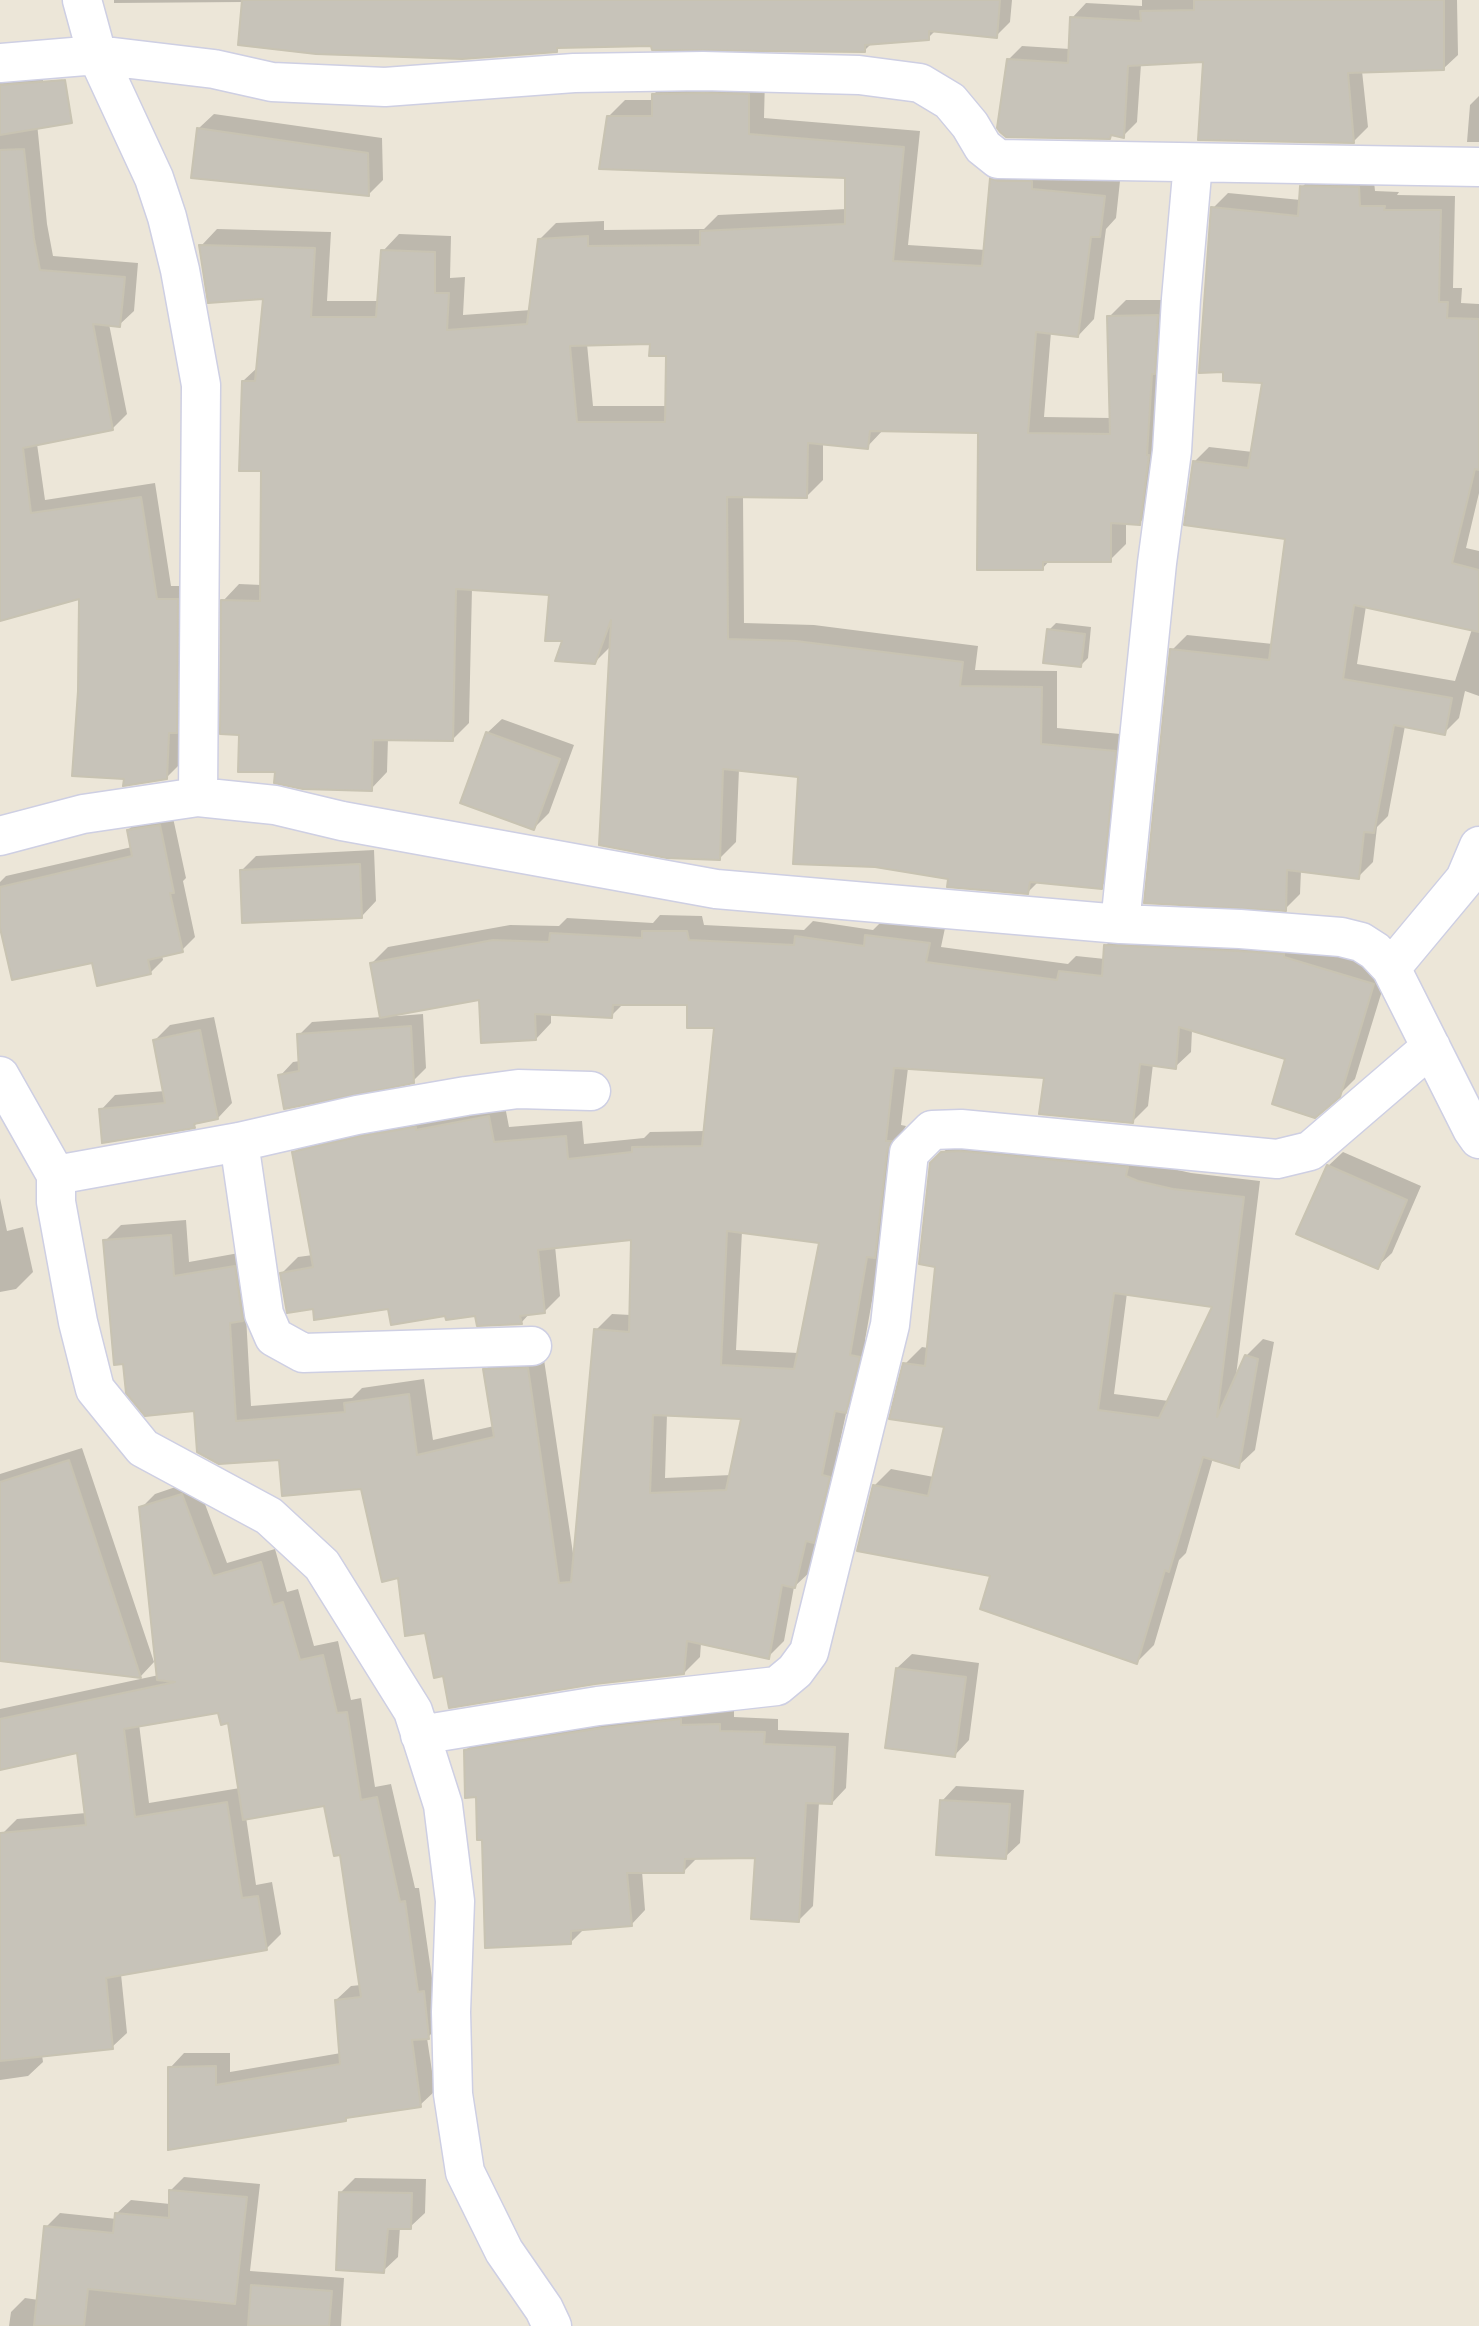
<!DOCTYPE html>
<style>
body{margin:0}
canvas{display:block;background:#ece6d8}
</style>
<canvas width="1479" height="2326"></canvas>
<script>
const c = document.querySelector('canvas').getContext('2d');
c.lineJoin = 'round';
function fill(path, color) {
  c.fillStyle = color;
  c.fill(path, 'evenodd');
}
function poly(rows) {
  const path = new Path2D();
  for (const r of rows) {
    path.moveTo(r[0], r[1]);
    for (let i = 2; i < r.length; i += 2) path.lineTo(r[i], r[i + 1]);
  }
  return path;
}
function stroke(path, color, width, dash) {
  c.strokeStyle = color;
  c.lineWidth = width;
  c.lineCap = dash ? 'butt' : 'round';
  c.setLineDash(dash || []);
  c.stroke(path);
}
fill(poly([
 [114,0,1012,0,1010,22,996,36,936,30,928,38,872,43,864,51,653,44,560,47,556,51,244,2,114,3],
 [1142,0,1457,0,1458,55,1443,69,1362,71,1368,127,1354,141,1204,60,1141,64,1137,122,1123,136,1113,134,1110,137,1008,60,1022,46,1070,49,1072,18,1086,3,1142,6],
 [42,69,46,114,37,123,47,224,53,256,138,263,134,311,119,325,109,324,127,414,112,429,37,444,45,500,155,483,171,586,191,586,180,764,166,778,126,777,80,692,81,597,0,619,0,71],
 [670,78,765,78,764,118,920,131,908,245,986,250,992,179,1008,163,1047,173,1120,181,1116,218,1106,229,1094,319,1078,336,1051,332,1044,417,1111,418,1109,317,1126,300,1174,300,1156,507,1139,523,1126,523,1126,544,1110,560,1050,560,1042,569,980,431,884,429,867,447,823,443,823,480,807,496,743,496,744,623,814,625,978,646,975,670,1057,671,1057,728,1131,735,1117,870,1101,887,1039,881,1028,892,950,878,800,775,739,769,736,842,719,859,611,646,594,663,565,640,551,593,472,588,469,723,453,739,388,738,387,772,371,789,276,770,240,733,223,601,239,584,262,585,263,469,243,381,258,367,265,298,201,246,217,229,331,232,327,301,379,301,383,251,399,234,451,236,450,278,465,277,463,315,531,310,540,239,556,223,604,221,604,230,704,229,718,215,847,209,847,177,608,117,625,100,654,100,654,94],
 [651,342,667,355,667,406,593,406,587,344],
 [1479,96,1479,142,1467,142,1470,105],
 [214,114,382,138,383,180,368,195,199,128],
 [1317,172,1373,172,1375,191,1399,192,1397,195,1455,196,1453,288,1462,288,1461,303,1479,304,1479,493,1466,548,1479,551,1479,696,1465,691,1459,718,1444,733,1405,726,1388,816,1377,827,1373,862,1358,877,1301,870,1300,894,1285,909,1172,650,1187,635,1273,644,1287,537,1194,462,1209,447,1253,452,1264,381,1213,208,1228,193,1301,200,1302,187],
 [1366,606,1472,629,1455,681,1357,664],
 [1056,623,1091,627,1088,658,1081,665,1049,630],
 [502,719,574,745,549,813,534,828,487,733],
 [172,813,186,878,183,881,195,937,182,950,162,955,163,960,150,973,0,920,0,882,6,876,132,847,128,830,142,817],
 [374,850,376,901,362,916,242,870,256,856],
 [660,915,702,916,704,925,804,930,813,921,873,930,883,920,945,928,941,947,1068,964,1076,956,1105,959,1106,945,1122,929,1299,939,1389,968,1355,1079,1338,1096,1287,1058,1192,1030,1191,1052,1175,1067,1153,1064,1148,1106,1132,1122,1046,1077,908,1068,901,1125,906,1126,902,1133,865,1340,874,1341,861,1395,847,1409,836,1460,845,1461,811,1571,794,1587,784,1641,768,1657,701,1643,700,1657,684,1673,444,1674,427,1631,399,1576,362,1487,281,1458,196,1409,105,1241,121,1225,186,1220,189,1262,250,1251,246,1316,251,1406,352,1398,362,1388,424,1379,433,1440,494,1426,485,1370,501,1354,543,1353,574,1560,596,1330,612,1314,631,1315,633,1238,555,1246,560,1296,544,1312,530,1313,521,1323,477,1314,390,1307,314,1307,282,1273,298,1257,313,1255,294,1153,310,1137,504,1101,509,1127,582,1121,584,1144,644,1138,650,1132,706,1131,716,1026,689,1003,624,1003,611,1016,551,1013,551,1023,536,1039,481,998,396,1013,397,1016,423,1014,426,1068,413,1081,280,1076,293,1062,300,1061,299,1035,312,1022,382,1017,372,963,388,947,510,925,559,926,567,918,653,923],
 [742,1231,821,1242,799,1353,736,1350],
 [667,1414,743,1418,731,1475,665,1478],
 [214,1017,232,1103,218,1118,199,1121,194,1126,101,1110,115,1095,165,1091,155,1040,170,1025],
 [960,1135,1155,1165,1191,1173,1260,1181,1236,1376,1246,1356,1263,1339,1274,1342,1255,1450,1238,1466,1213,1458,1186,1553,1179,1560,1154,1645,1137,1662,874,1486,891,1469,934,1477,946,1426,905,1364,922,1347,928,1348,937,1265,932,1164],
 [1127,1293,1214,1306,1169,1401,1114,1394],
 [1343,1152,1421,1186,1392,1253,1377,1267,1328,1166],
 [0,1198,7,1231,23,1227,33,1272,16,1289,0,1292],
 [82,1448,154,1662,141,1676,0,1659,0,1474],
 [196,1480,227,1563,275,1549,287,1592,298,1589,314,1646,338,1641,351,1700,361,1698,375,1787,391,1784,415,1888,419,1888,432,1978,438,1977,442,2023,427,2038,435,2091,420,2105,349,2116,345,2119,170,2148,170,2068,184,2053,230,2053,230,2072,341,2053,336,2000,351,1986,361,1985,341,1853,325,1804,246,1817,256,1885,272,1882,281,1934,266,1949,121,1974,127,2033,112,2047,42,2055,43,2062,28,2076,0,2080,0,1909,3,1833,17,1819,86,1813,78,1750,0,1768,0,1709,159,1675,141,1508,155,1494],
 [219,1711,229,1721,240,1788,149,1803,139,1724],
 [912,1654,979,1663,969,1740,955,1755,897,1668],
 [694,1711,734,1711,734,1717,778,1719,778,1730,849,1733,846,1788,832,1803,819,1802,813,1906,798,1921,757,1856,698,1857,684,1871,642,1871,645,1910,631,1925,585,1928,570,1943,483,1838,477,1795,465,1751,480,1736],
 [956,1786,1024,1790,1020,1843,1005,1857,942,1801],
 [184,2177,260,2184,250,2271,344,2278,341,2326,9,2326,11,2312,25,2298,39,2300,46,2227,60,2213,117,2219,117,2213,131,2200,170,2204,170,2191],
 [355,2178,426,2179,425,2213,410,2227,400,2227,398,2257,383,2271,340,2193]
]), '#0003');
const building = poly([
 [242,0,1000,0,997,38,929,31,929,40,865,45,865,52,652,50,651,46,557,48,557,52,462,59,316,54,238,45,242,0],
 [1194,0,1444,0,1444,70,1348,73,1354,143,1198,140,1203,62,1128,66,1124,138,1111,135,1110,139,1006,137,1000,132,997,128,1007,59,1068,63,1070,17,1141,21,1140,11,1194,10,1194,0],
 [65,80,72,123,0,135,0,85,65,80],
 [703,93,749,94,749,134,904,147,893,261,982,266,990,178,998,181,1032,181,1032,189,1105,196,1100,237,1091,237,1078,337,1036,332,1028,433,1110,434,1107,316,1158,315,1155,374,1152,374,1147,455,1149,455,1140,525,1111,523,1111,562,1043,562,1043,570,977,570,978,433,870,431,868,449,808,443,807,498,727,497,728,639,796,641,963,662,960,686,1042,687,1041,744,1116,751,1102,889,1030,882,1028,894,947,887,948,879,875,867,793,864,798,777,723,769,720,860,667,858,599,845,611,620,595,664,555,661,562,641,545,641,549,595,456,589,453,741,373,740,372,791,303,789,274,783,275,772,238,772,239,735,220,734,221,600,260,601,261,471,239,471,242,381,255,381,263,299,208,303,199,245,315,248,311,317,376,317,381,250,435,252,435,293,449,293,447,330,527,324,538,239,588,236,588,246,700,245,700,231,845,224,845,178,599,169,607,116,652,116,652,94,703,93],
 [650,344,649,356,666,356,665,422,577,422,570,346,650,344],
 [197,128,368,153,369,196,191,178,197,128],
 [24,149,34,239,40,270,125,277,120,327,93,324,113,430,23,448,31,513,141,497,157,599,178,599,177,733,169,733,167,779,123,786,124,779,72,776,78,691,79,599,0,621,0,150,24,149],
 [1300,186,1359,187,1360,206,1385,206,1384,210,1441,210,1439,302,1448,302,1447,318,1479,319,1479,470,1475,469,1452,563,1479,570,1479,632,1354,605,1343,679,1452,698,1445,735,1394,725,1374,833,1364,832,1359,879,1287,870,1286,911,1144,903,1170,649,1269,660,1285,539,1184,525,1193,461,1248,468,1262,383,1223,381,1223,372,1199,373,1211,207,1298,216,1300,186],
 [1047,629,1085,634,1081,667,1043,663,1047,629],
 [486,732,560,759,534,830,460,803,486,732],
 [160,825,174,893,170,893,183,952,148,960,151,974,97,986,92,963,12,980,0,928,0,887,132,856,127,830,160,825],
 [360,864,362,918,242,923,240,870,360,864],
 [642,931,687,931,689,940,794,945,795,936,864,946,865,935,930,943,926,962,1057,980,1059,971,1102,976,1104,945,1239,951,1284,954,1284,957,1374,984,1340,1097,1315,1118,1272,1104,1285,1059,1179,1027,1176,1069,1140,1064,1133,1123,1039,1114,1044,1078,894,1068,886,1141,892,1141,887,1151,875,1258,867,1257,850,1355,860,1357,846,1413,835,1411,822,1475,830,1477,814,1543,806,1541,795,1588,782,1585,769,1659,687,1641,684,1674,595,1684,449,1708,443,1676,434,1678,425,1633,405,1636,398,1578,382,1582,361,1489,282,1496,279,1460,219,1464,197,1452,194,1411,145,1416,126,1393,123,1364,114,1365,103,1240,171,1235,174,1276,235,1266,243,1321,230,1323,236,1421,345,1412,344,1403,409,1394,417,1455,494,1437,483,1369,528,1368,559,1583,571,1582,594,1329,629,1332,631,1240,538,1250,545,1313,520,1316,522,1324,477,1326,475,1316,446,1320,445,1316,391,1325,388,1309,314,1320,313,1309,287,1313,280,1273,313,1267,292,1152,361,1136,416,1127,416,1130,489,1116,494,1142,566,1136,568,1159,632,1152,632,1147,702,1146,714,1028,687,1028,687,1005,613,1005,612,1018,535,1014,536,1040,481,1043,479,1000,380,1018,370,963,493,940,549,942,550,933,642,938,642,931],
 [727,1231,819,1243,794,1369,721,1365,727,1231],
 [653,1415,741,1419,726,1490,650,1493,653,1415],
 [411,1026,414,1083,284,1109,278,1075,299,1071,297,1034,411,1026],
 [200,1030,218,1119,194,1124,195,1128,102,1143,99,1109,165,1103,153,1040,200,1030],
 [960,1151,1128,1167,1126,1176,1138,1181,1173,1189,1244,1197,1217,1417,1245,1355,1258,1359,1239,1468,1203,1457,1169,1572,1165,1570,1137,1664,980,1609,990,1576,857,1551,873,1485,928,1496,944,1427,889,1419,903,1363,925,1366,935,1267,919,1264,930,1163,941,1152,960,1151],
 [1114,1293,1212,1307,1159,1418,1098,1410,1114,1293],
 [1327,1165,1407,1200,1378,1269,1296,1234,1327,1165],
 [69,1460,95,1538,141,1678,0,1661,0,1482,69,1460],
 [182,1494,213,1576,261,1562,273,1605,283,1602,300,1660,323,1655,337,1713,347,1712,361,1800,377,1797,400,1902,405,1901,418,1992,424,1991,429,2039,412,2040,421,2107,346,2118,346,2121,168,2150,168,2067,216,2066,216,2085,340,2064,335,2000,361,1997,340,1855,334,1856,324,1806,243,1820,228,1723,221,1725,218,1713,124,1729,135,1817,227,1802,242,1898,258,1896,267,1950,106,1978,113,2049,0,2061,0,1833,86,1825,77,1753,0,1770,0,1719,175,1682,157,1680,139,1507,182,1494],
 [896,1668,966,1677,955,1757,885,1748,896,1668],
 [681,1719,681,1725,720,1724,720,1731,765,1732,764,1744,835,1747,832,1804,806,1803,799,1922,751,1919,755,1858,685,1859,684,1873,627,1873,632,1926,571,1931,571,1944,485,1948,482,1840,477,1840,476,1797,465,1798,464,1750,601,1728,681,1719],
 [940,1800,1010,1804,1006,1859,936,1855,940,1800],
 [169,2190,247,2197,235,2304,88,2289,84,2326,34,2326,44,2226,113,2233,115,2213,169,2218,169,2190],
 [339,2192,412,2193,411,2229,388,2229,384,2273,336,2270,339,2192],
 [251,2285,332,2291,329,2326,248,2326,251,2285]
]);
fill(building, '#c7c3b9');
stroke(building, '#c8c3b2', 2);
const minor = poly([
 [82,0,97,55,154,178,167,217,180,270,201,385,198,797],
 [0,63,97,55,214,69,272,82,385,87,574,73,703,71,859,75,920,83,950,101,970,125,983,147,998,159,1479,167],
 [0,836,83,814,198,797,275,805,342,821,716,889,1120,924,1240,929,1341,937,1361,942,1375,951,1391,968,1472,1129,1479,1139],
 [1120,924,1157,563,1172,451,1181,299,1193,163],
 [1391,968,1465,879,1479,846],
 [0,1076,56,1175,56,1202,78,1322,95,1389,143,1448,269,1516,322,1565,413,1711,443,1805,455,1901,451,2012,453,2094,465,2172,504,2251,544,2309,552,2326],
 [239,1142,264,1314,274,1337,303,1353,532,1346],
 [56,1175,239,1142,357,1115,466,1096,518,1089,591,1091],
 [420,1735,598,1706,777,1686,795,1671,809,1652,890,1325,909,1153,932,1130,961,1129,1277,1159,1310,1151,1431,1047]
]);
stroke(minor, '#cecfe3', 41);
stroke(minor, '#fff', 38);
</script>
